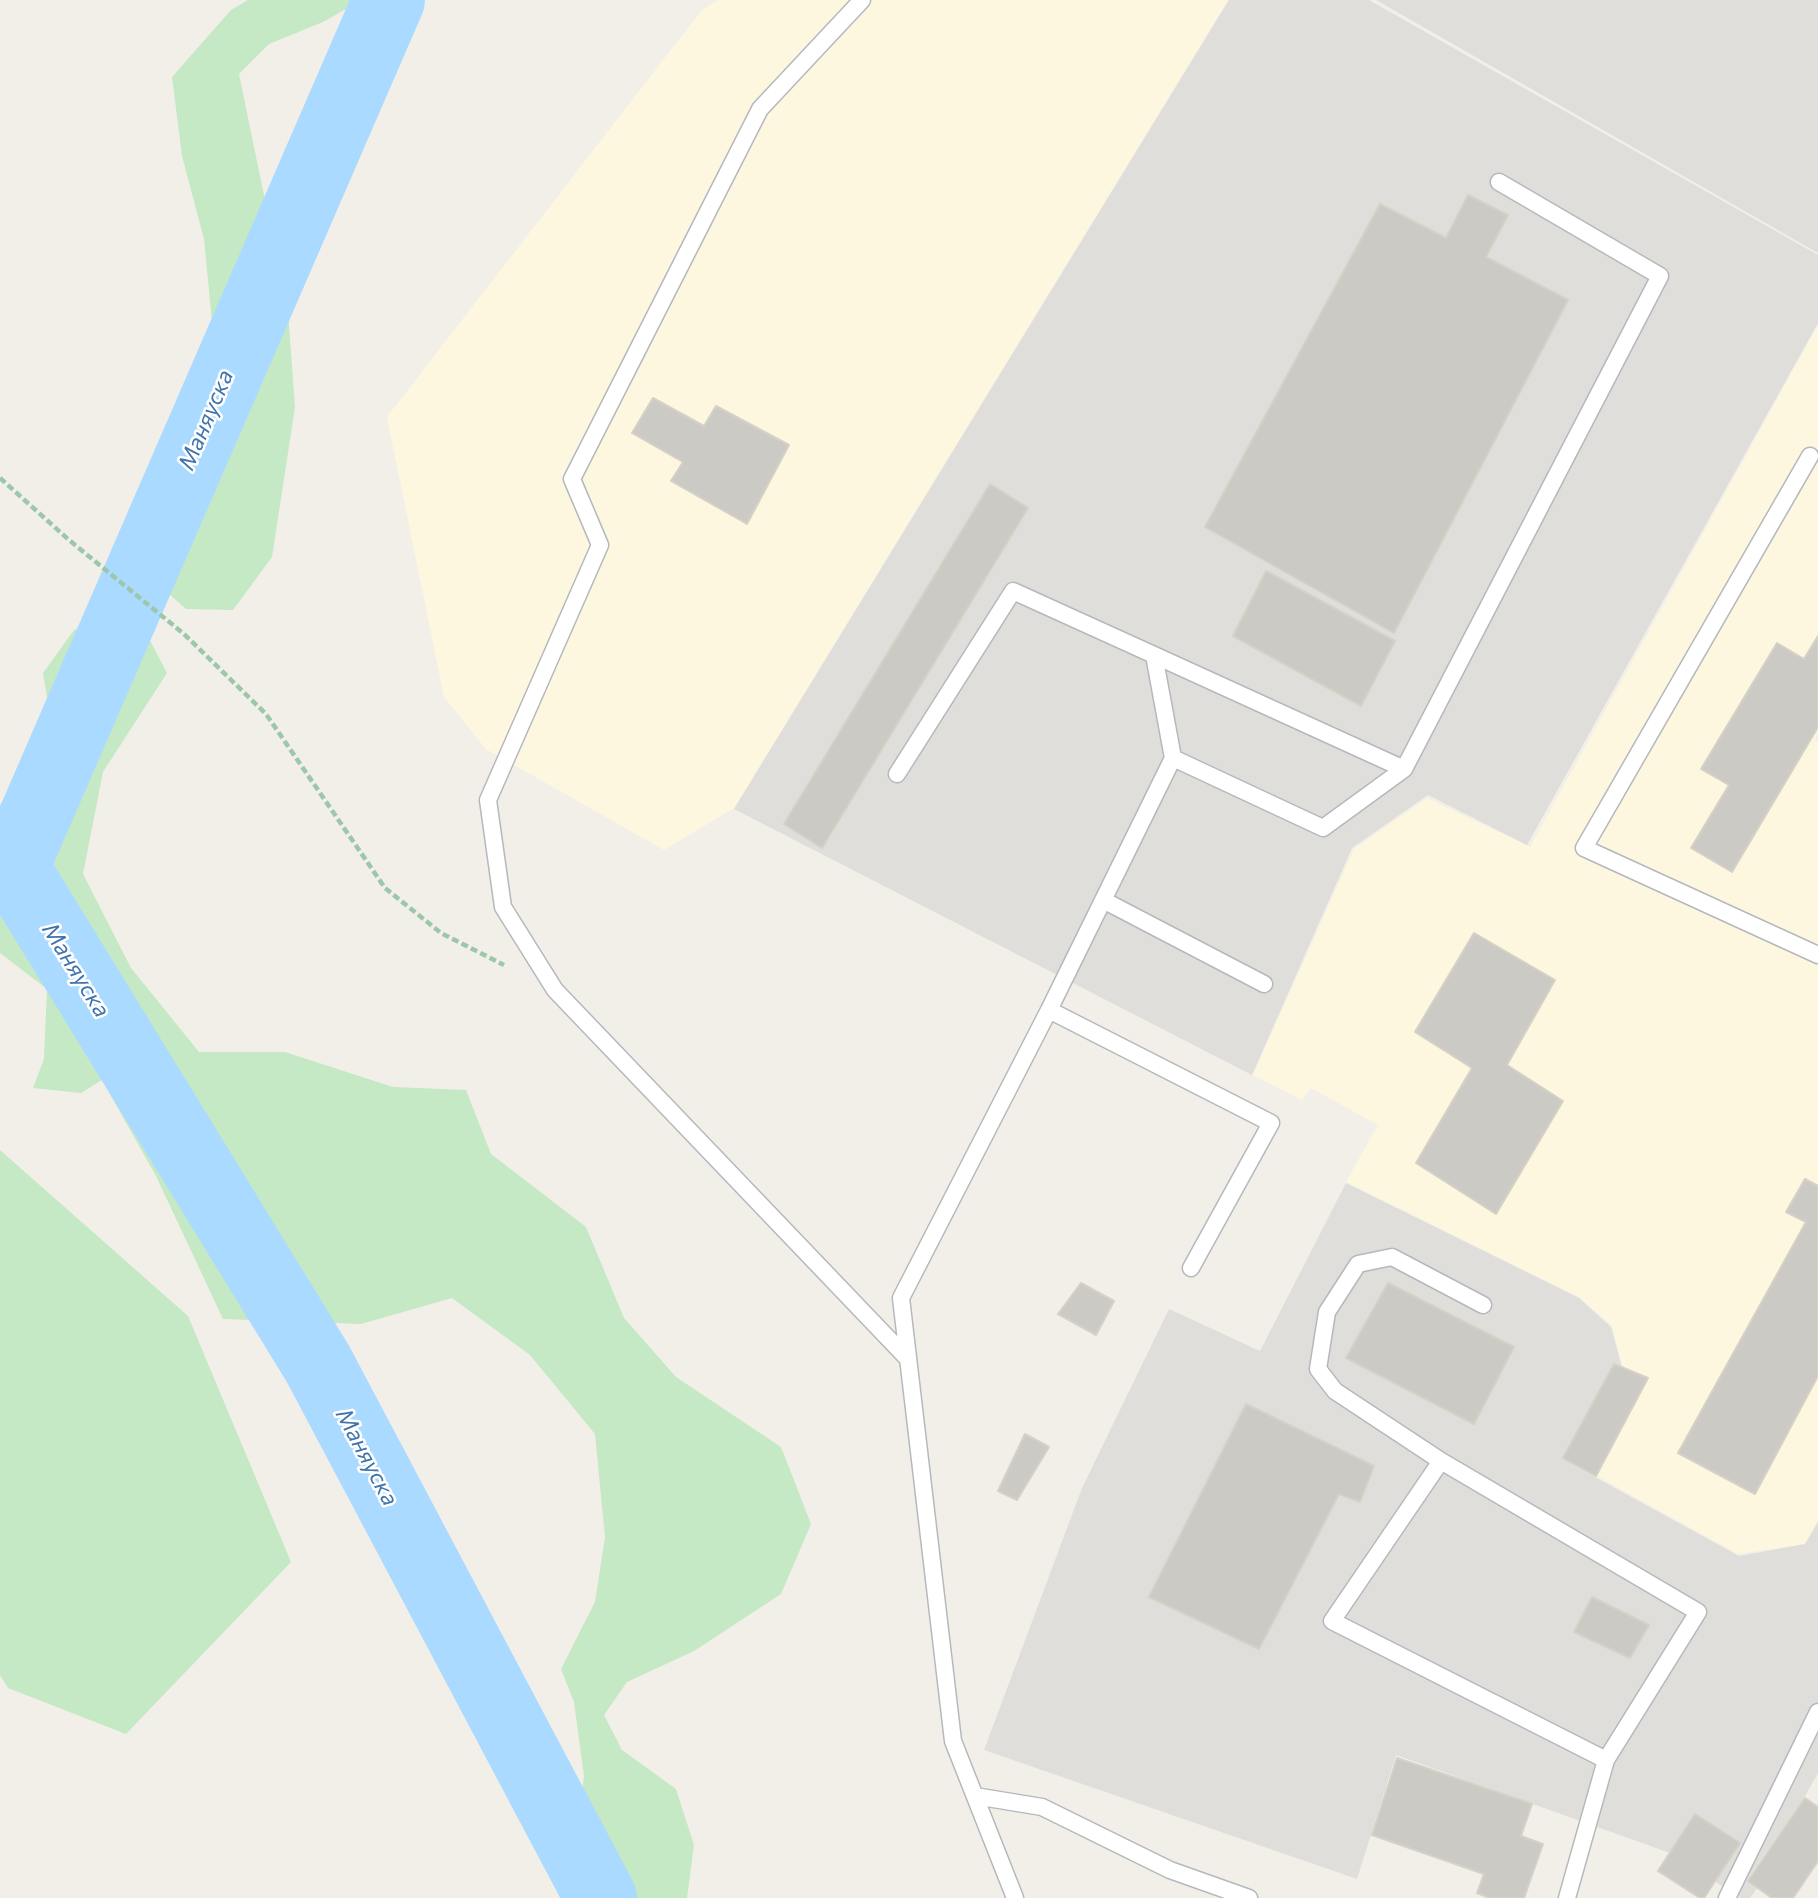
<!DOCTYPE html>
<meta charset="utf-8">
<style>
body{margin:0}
canvas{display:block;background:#f1efe8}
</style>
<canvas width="1818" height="1898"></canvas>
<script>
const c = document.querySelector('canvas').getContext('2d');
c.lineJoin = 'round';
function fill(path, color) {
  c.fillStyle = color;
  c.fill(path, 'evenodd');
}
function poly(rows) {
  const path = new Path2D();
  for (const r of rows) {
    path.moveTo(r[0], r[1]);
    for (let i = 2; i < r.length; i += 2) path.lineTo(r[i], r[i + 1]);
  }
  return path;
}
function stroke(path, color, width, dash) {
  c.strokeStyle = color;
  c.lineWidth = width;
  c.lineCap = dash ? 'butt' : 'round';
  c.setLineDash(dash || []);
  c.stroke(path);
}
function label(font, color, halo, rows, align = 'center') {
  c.font = font + ' Commissioner,sans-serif';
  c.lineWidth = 5;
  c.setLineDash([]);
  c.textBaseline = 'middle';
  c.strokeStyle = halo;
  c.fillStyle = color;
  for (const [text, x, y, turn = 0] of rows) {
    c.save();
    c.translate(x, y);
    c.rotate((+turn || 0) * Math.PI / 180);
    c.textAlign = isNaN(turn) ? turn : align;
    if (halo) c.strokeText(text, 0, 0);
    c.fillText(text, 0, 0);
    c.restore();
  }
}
fill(poly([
 [718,0,1228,0,734,808,664,850,486,749,444,697,387,417,701,11],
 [1818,325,1818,733,1815,740,1818,742,1818,1520,1805,1544,1738,1554,1597,1476,1648,1379,1623,1368,1612,1326,1579,1297,1346,1182,1378,1125,1311,1088,1302,1100,1253,1075,1354,849,1427,798,1530,847]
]), '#fef7e0');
fill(poly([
 [1229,0,1369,0,1818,255,1818,323,1527,845,1428,795,1352,848,1252,1075,734,809],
 [1376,0,1818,0,1818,253],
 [1346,1183,1579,1298,1611,1327,1622,1368,1573,1465,1739,1556,1805,1544,1818,1522,1818,1773,1804,1798,1747,1880,1757,1888,1750,1898,1741,1898,1670,1853,1396,1755,1357,1879,984,1750,1082,1488,1169,1309,1260,1351]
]), '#e0deda');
fill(poly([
 [248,0,362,0,323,22,269,44,239,74,288,312,295,407,272,557,233,610,186,609,127,557,122,539,138,517,198,494,225,457,204,239,182,156,172,77,231,10],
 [101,619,132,624,145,631,167,673,103,772,83,874,131,968,199,1052,285,1052,393,1087,466,1090,491,1154,586,1227,624,1318,676,1377,781,1447,811,1524,781,1594,694,1651,627,1682,604,1715,622,1750,676,1789,694,1845,687,1898,569,1898,584,1776,574,1702,561,1669,595,1602,605,1537,595,1434,530,1355,452,1298,361,1324,223,1319,156,1176,102,1080,81,1093,33,1088,44,1059,47,989,0,953,0,805,47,755,50,715,43,673,74,630],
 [0,1150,188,1316,291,1562,126,1734,8,1688,0,1675]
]), '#c5e8c5');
stroke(poly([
 [389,0,13,867,318,1364,601,1898]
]), '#aadaff', 72);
const building = poly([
 [1468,195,1508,215,1486,257,1568,300,1394,633,1205,527,1380,204,1446,238,1468,195],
 [653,398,704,426,716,406,789,445,747,524,671,481,683,462,632,433,653,398],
 [990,484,1028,508,822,848,784,824,990,484],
 [1266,571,1395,641,1361,706,1233,636,1266,571],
 [1818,636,1818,727,1732,872,1691,848,1729,785,1701,769,1777,643,1804,659,1818,636],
 [1474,933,1555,980,1507,1065,1563,1101,1496,1214,1416,1163,1472,1068,1415,1032,1474,933],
 [1805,1179,1818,1186,1818,1376,1755,1494,1678,1453,1806,1222,1786,1212,1805,1179],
 [1081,1283,1114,1301,1096,1335,1058,1314,1081,1283],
 [1388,1283,1514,1347,1474,1424,1346,1358,1388,1283],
 [1614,1364,1648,1378,1596,1476,1563,1458,1614,1364],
 [1246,1404,1374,1466,1360,1502,1339,1494,1259,1649,1149,1597,1246,1404],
 [1025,1434,1049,1447,1017,1500,998,1491,1025,1434],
 [1592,1597,1649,1625,1630,1658,1574,1632,1592,1597],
 [1397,1758,1532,1804,1521,1836,1543,1844,1524,1898,1490,1898,1477,1893,1484,1874,1372,1835,1397,1758],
 [1805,1798,1818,1807,1818,1861,1793,1898,1772,1898,1748,1881,1805,1798],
 [1695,1814,1740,1843,1704,1898,1700,1898,1658,1871,1695,1814]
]);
fill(building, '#cccac5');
stroke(building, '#d6d1c6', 2);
const lane = poly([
 [862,0,760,109,572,479,600,545,488,800,503,907,555,990,908,1359],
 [1810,456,1584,848,1818,955],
 [1154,655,1404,769],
 [1173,758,1323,828,1404,769,1660,276,1499,182],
 [897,774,1013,591,1154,655,1173,758,1049,1010],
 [1103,900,1264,984],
 [1483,1305,1392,1257,1358,1264,1327,1312,1318,1369,1335,1391,1441,1461,1698,1612,1606,1760,1567,1898],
 [1441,1461,1332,1621,1606,1760],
 [975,1796,1042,1807,1170,1870,1249,1898],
 [1015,1898,953,1741,901,1298,1049,1010,1271,1123,1191,1268],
 [1727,1898,1818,1712]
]);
stroke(lane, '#b5b8bc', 19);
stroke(poly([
 [0,478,69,540,184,634,266,714,385,888,441,933,504,965]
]), '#9cc7a9', 4.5, [7, 3.5]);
stroke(lane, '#fff', 16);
label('italic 23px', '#4174aa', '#fff', [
 ["Маняуска",206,420,-67],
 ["Маняуска",76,970,58],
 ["Маняуска",367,1457,62]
]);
</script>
